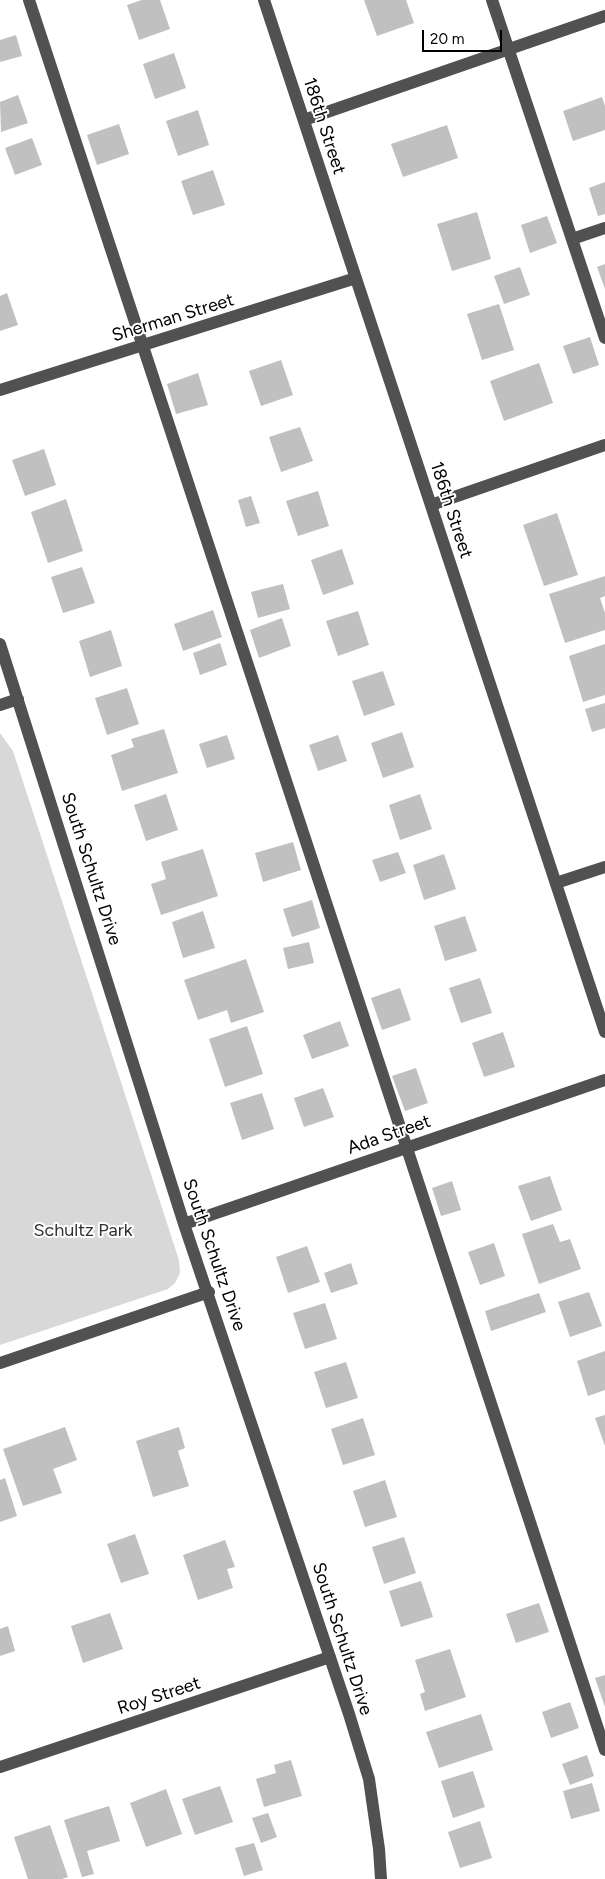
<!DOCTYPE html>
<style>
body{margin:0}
#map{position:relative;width:605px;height:1879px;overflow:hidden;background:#fff;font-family:Figtree,sans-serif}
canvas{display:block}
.scale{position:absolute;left:422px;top:30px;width:80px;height:22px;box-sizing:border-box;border:2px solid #000;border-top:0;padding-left:6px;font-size:15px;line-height:18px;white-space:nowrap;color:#000;-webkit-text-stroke:4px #fff;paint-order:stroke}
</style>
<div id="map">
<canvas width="605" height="1879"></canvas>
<div class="scale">20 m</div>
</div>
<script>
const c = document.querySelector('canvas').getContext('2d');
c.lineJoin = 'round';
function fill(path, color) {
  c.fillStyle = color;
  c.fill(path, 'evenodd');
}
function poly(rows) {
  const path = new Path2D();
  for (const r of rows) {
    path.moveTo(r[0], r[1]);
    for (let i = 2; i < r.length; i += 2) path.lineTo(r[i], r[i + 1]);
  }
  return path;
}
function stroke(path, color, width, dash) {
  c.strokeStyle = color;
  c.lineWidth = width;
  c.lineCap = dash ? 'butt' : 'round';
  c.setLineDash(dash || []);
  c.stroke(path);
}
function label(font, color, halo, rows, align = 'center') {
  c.font = font + ' Figtree,sans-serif';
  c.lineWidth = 4;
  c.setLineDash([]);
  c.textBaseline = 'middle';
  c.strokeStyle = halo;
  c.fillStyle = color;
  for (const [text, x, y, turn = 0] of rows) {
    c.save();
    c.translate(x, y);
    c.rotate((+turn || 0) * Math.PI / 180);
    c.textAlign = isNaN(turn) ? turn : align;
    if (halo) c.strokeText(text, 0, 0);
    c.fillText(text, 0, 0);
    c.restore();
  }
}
fill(poly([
 [0,733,13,751,179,1260,180,1273,175,1283,168,1289,0,1345]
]), '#d8d8d8');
fill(poly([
 [142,0,160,0,170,29,139,40,127,5],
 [364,0,406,0,414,23,377,36],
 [16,35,22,56,0,62,0,40],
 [174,53,186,88,155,99,143,64],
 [18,95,28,123,1,132,0,102],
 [602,97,605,106,605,130,573,141,563,111],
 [198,110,209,145,178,156,166,121],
 [119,124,129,154,97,165,87,135],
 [447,125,458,158,403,177,391,144],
 [32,138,42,165,15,175,5,148],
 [213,170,225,205,193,215,181,181],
 [605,182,605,214,598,216,589,188],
 [477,212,491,259,452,271,437,224],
 [547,216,557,243,530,253,521,225],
 [605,264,605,289,597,267],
 [520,267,530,295,504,304,494,276],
 [7,293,18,325,0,331,0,296],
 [499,304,514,350,482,360,467,314],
 [590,337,599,365,573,374,563,346],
 [281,360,293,395,261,406,249,371],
 [539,363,553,403,504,421,490,381],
 [198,373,208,405,176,414,167,384],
 [300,427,313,461,281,472,269,437],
 [44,449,56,485,25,496,12,460],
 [318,491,329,526,298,536,286,501],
 [251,496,260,523,246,527,238,500],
 [66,499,83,551,48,563,31,512],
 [557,513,578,575,544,586,523,525],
 [342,549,354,584,323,595,311,560],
 [82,567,95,603,63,613,51,577],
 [605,576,605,596,600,598,605,613,605,630,565,643,549,594],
 [283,584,290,609,258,618,251,592],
 [213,610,222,637,183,651,174,624],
 [358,611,369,645,338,656,326,621],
 [282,618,291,646,259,658,250,630],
 [111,630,122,666,90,677,79,641],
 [220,643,227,665,200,675,193,653],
 [605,644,605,695,583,702,569,656],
 [383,671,395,705,364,716,352,681],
 [127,688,139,724,107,735,95,698],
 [605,703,605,728,592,732,585,709],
 [164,729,178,773,122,791,111,755,134,747,131,739],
 [402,732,414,767,383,778,371,743],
 [227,735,235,759,207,768,199,744],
 [338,735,347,761,318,771,309,745],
 [166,794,178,830,146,841,134,805],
 [420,794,432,829,400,840,389,805],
 [293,842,301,870,263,882,255,853],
 [203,849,218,896,161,915,151,884,166,879,161,862],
 [398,852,406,873,380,882,372,860],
 [444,854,456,889,424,900,413,865],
 [312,900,320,928,292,937,283,909],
 [203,911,215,948,183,958,172,922],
 [465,916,477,951,445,961,434,926],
 [309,942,314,963,288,969,283,948],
 [246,959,264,1012,231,1023,227,1010,198,1020,184,980],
 [480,978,492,1013,461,1023,449,988],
 [400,988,411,1020,382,1030,371,998],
 [340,1021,349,1046,312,1059,303,1035],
 [247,1026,263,1074,225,1087,209,1039],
 [503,1032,515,1067,484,1077,472,1043],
 [416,1068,428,1103,405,1111,392,1076],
 [323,1088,334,1117,304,1127,294,1098],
 [262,1093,274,1129,242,1140,230,1103],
 [550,1176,562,1210,531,1221,518,1186],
 [452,1181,461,1210,441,1216,432,1188],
 [553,1224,560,1242,570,1239,581,1269,539,1284,522,1234],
 [494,1243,505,1276,480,1285,468,1252],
 [307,1246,320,1282,288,1293,276,1257],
 [351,1263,358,1284,331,1293,324,1273],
 [589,1292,602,1326,570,1337,558,1302],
 [539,1293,546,1312,491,1331,485,1311],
 [325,1303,337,1339,305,1349,293,1313],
 [605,1351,605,1390,588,1396,577,1361],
 [346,1362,358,1398,326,1408,314,1372],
 [605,1415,605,1446,595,1418],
 [363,1418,375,1455,343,1465,331,1429],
 [65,1427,77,1460,53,1469,62,1493,23,1506,3,1449],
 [179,1427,185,1448,178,1451,189,1486,153,1497,136,1441],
 [5,1478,17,1516,0,1522,0,1480],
 [385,1480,397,1517,365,1527,353,1491],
 [135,1534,149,1574,121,1583,107,1544],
 [404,1537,416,1573,384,1584,372,1547],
 [225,1540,235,1567,227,1569,233,1588,198,1600,183,1555],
 [421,1581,433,1617,401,1627,389,1591],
 [539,1603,549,1632,516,1643,506,1614],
 [110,1613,123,1649,83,1663,71,1626],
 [8,1626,15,1651,0,1656,0,1629],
 [450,1649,466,1697,425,1711,420,1694,425,1692,415,1660],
 [605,1675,605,1707,595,1678],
 [570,1702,579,1728,551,1738,542,1712],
 [481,1714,493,1750,439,1768,426,1732],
 [587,1755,594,1776,570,1785,562,1764],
 [291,1760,302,1796,264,1807,256,1779,276,1773,274,1765],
 [473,1771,485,1807,453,1818,441,1781],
 [592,1783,600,1811,571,1819,563,1791],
 [220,1786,233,1822,195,1835,182,1799],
 [166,1789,182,1834,146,1847,130,1803],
 [109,1806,120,1841,87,1851,94,1874,82,1877,64,1820],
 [268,1813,277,1837,261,1843,252,1818],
 [480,1821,492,1858,460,1868,448,1832],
 [50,1825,68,1877,62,1879,28,1879,14,1837],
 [254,1843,263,1870,244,1876,235,1848]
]), '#c0c0c0');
stroke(poly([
 [29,0,605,1750],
 [264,0,605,1032],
 [492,0,605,338],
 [304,120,605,16],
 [572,239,605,228],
 [0,390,356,278],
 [431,505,605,445],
 [0,644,184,1224,349,1714,369,1779,379,1849,381,1879],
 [0,705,18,699],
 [556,883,605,867],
 [184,1224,605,1080],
 [0,1363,209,1292],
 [0,1767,330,1657]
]), '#515151', 12);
label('18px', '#000', '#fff', [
 ["186th Street",324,126,72],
 ["Sherman Street",173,318,-17],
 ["186th Street",451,510,72],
 ["South Schultz Drive",91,869,72],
 ["Ada Street",389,1135,-19],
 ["South Schultz Drive",214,1255,71],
 ["South Schultz Drive",342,1639,72],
 ["Roy Street",159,1696,-18]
]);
label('18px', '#2f2f2f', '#fff', [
 ["Schultz Park",83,1231]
]);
</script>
